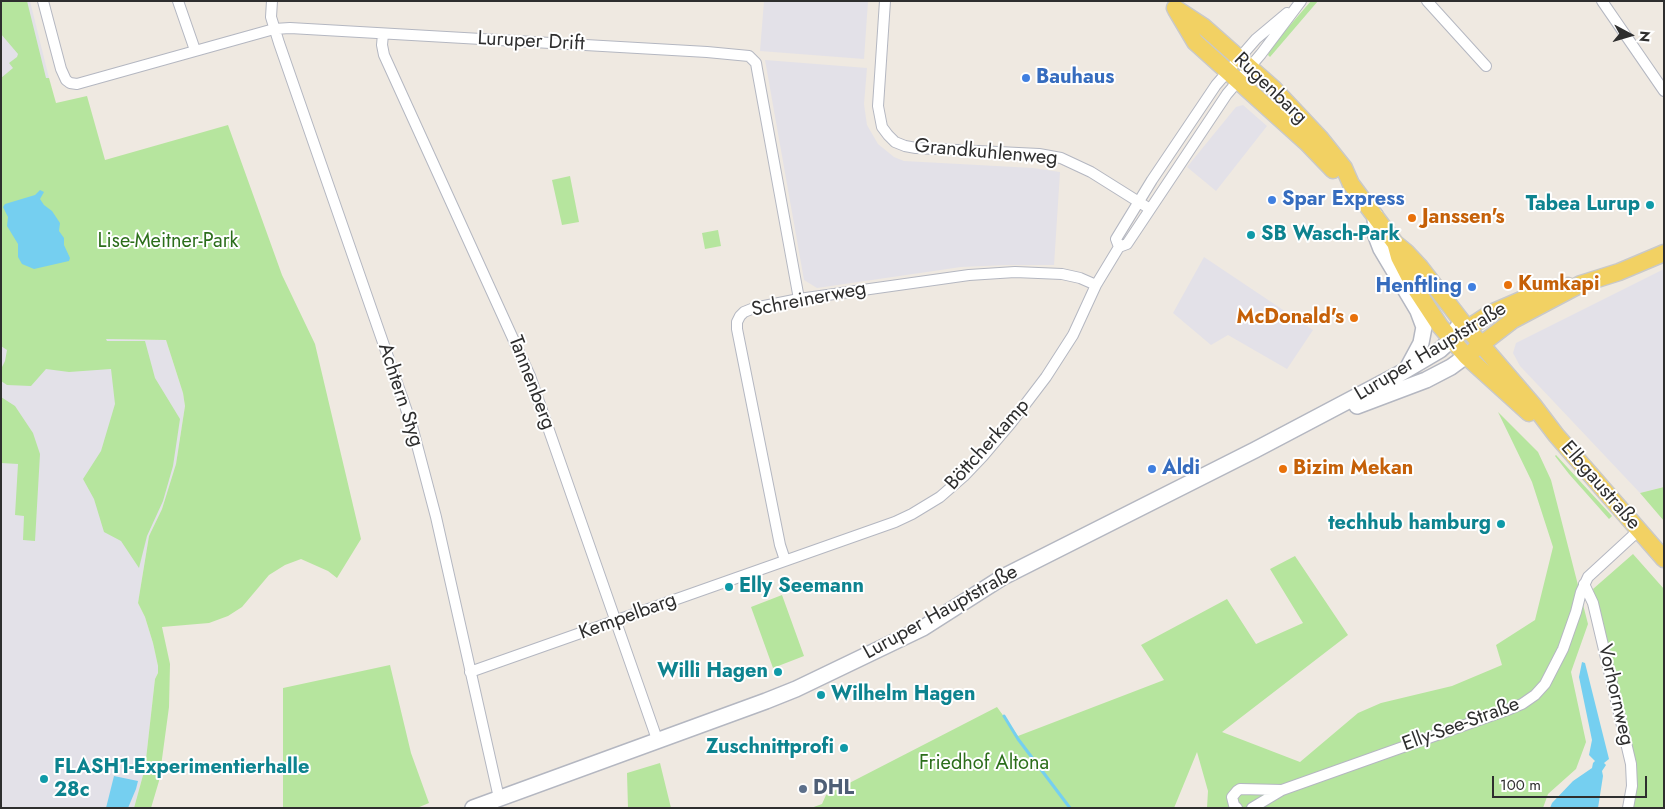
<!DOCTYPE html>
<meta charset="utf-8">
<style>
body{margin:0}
#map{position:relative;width:1665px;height:809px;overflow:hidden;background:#efe9e1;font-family:Jost,sans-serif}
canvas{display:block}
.frame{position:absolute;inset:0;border:2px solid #2e2e2e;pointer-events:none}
.north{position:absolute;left:1605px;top:10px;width:50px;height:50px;-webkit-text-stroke:4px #fff;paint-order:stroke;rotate:96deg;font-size:14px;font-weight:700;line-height:20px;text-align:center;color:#2e2e2e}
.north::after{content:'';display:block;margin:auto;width:18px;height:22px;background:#2e2e2e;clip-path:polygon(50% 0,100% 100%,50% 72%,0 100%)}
.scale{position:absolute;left:1492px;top:776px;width:155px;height:22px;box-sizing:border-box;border:2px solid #2e2e2e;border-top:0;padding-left:6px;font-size:15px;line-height:18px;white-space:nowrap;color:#2e2e2e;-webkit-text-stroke:4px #fff;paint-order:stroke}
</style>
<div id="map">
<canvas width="1665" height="809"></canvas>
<div class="frame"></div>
<div class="north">N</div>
<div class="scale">100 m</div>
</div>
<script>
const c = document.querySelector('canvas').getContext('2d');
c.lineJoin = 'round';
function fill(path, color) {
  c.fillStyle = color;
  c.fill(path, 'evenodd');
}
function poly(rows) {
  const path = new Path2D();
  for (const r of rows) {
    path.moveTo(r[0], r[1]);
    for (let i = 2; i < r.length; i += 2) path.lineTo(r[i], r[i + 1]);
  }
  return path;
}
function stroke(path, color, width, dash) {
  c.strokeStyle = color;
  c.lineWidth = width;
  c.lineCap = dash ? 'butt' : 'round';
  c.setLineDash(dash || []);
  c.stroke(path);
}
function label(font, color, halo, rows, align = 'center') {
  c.font = font + ' Jost,sans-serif';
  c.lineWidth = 4;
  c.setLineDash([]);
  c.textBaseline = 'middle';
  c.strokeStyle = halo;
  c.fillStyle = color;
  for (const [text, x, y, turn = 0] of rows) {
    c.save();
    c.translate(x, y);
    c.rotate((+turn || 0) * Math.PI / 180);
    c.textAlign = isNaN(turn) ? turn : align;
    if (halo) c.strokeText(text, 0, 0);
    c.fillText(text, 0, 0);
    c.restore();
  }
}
fill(poly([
 [1,1,30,1,49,78,1,91],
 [764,1,868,1,864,59,760,51],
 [765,60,867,68,864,104,867,125,878,144,894,157,904,161,1033,168,1060,172,1054,265,1006,265,961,267,817,288,804,280],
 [1243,105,1267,126,1216,191,1187,167,1236,107],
 [1204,257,1313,330,1287,369,1228,335,1211,345,1173,313],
 [1664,269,1664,487,1640,493,1520,366,1513,353,1516,343],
 [1,337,166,340,183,393,185,406,176,464,162,509,149,536,138,603,145,617,153,643,158,666,158,673,155,679,145,768,134,808,1,808]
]), '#e3e1e8');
fill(poly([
 [1,1,27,1,46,78,49,78,56,103,87,96,105,160,228,125,282,275,315,344,361,539,337,578,328,571,301,559,285,565,269,575,242,607,228,616,209,623,162,627,170,664,169,707,159,781,151,808,134,808,145,768,155,679,158,673,158,666,153,643,145,617,138,603,149,536,162,509,176,464,185,406,183,393,166,340,106,339,107,341,145,341,155,378,180,419,173,466,163,501,147,536,139,568,121,541,104,532,94,499,83,479,101,451,115,404,111,369,69,372,46,369,31,386,7,385,1,381,1,369,5,361,7,350,1,346,1,78,13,68,9,63,17,57,18,54,1,34],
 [1311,1,1318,1,1270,57,1268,55,1272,46],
 [570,176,579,222,562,225,552,180],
 [718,230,721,246,705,249,702,233],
 [1,397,15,406,33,433,40,454,35,541,23,540,24,516,15,515,18,464,1,463],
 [1498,412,1538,452,1551,480,1588,624,1571,672,1586,742,1576,769,1548,794,1543,808,1207,808,1208,791,1197,752,1174,808,811,808,822,804,826,795,997,707,1018,736,1164,680,1141,645,1227,599,1256,644,1303,623,1270,569,1295,556,1348,635,1222,732,1300,762,1358,713,1381,703,1452,686,1502,665,1496,645,1535,620,1553,547,1532,482],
 [1556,455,1612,516,1609,519,1569,474,1555,456],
 [1664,487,1664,521,1640,493],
 [1633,554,1664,589,1664,808,1633,808,1636,792,1635,764,1593,589],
 [782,595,804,656,773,668,751,607],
 [390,665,411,753,429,803,417,808,283,808,283,688],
 [660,763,671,808,628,808,627,773]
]), '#b6e59e');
fill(poly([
 [40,190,44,192,40,199,44,205,52,211,60,223,59,231,64,238,64,245,70,258,69,261,34,269,22,264,18,257,18,244,7,226,8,217,3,207,5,204,35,195],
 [1582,662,1585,663,1609,759,1604,763,1606,765,1602,771,1603,776,1598,808,1550,808,1552,803,1573,781,1592,768,1593,763,1595,761,1589,755,1592,740,1579,677],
 [114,776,138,781,136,789,128,808,106,808]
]), '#75cff0');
stroke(poly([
 [1004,716,1018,739,1070,808]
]), '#75cff0', 3);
const street = poly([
 [43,1,61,69,66,80,70,83,77,84,274,29,290,28,707,52,749,56,756,63,757,69,799,299],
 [178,1,195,50],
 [272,1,271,17,279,43,412,426,436,517,499,798],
 [885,1,878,106,882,127,888,135,895,142,905,146,916,148,1039,154,1061,158,1091,172,1150,209],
 [1427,1,1486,66],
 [1602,1,1664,91],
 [383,34,382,45,384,55,530,376,658,742],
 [1119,247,1116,239,1152,180,1216,85,1256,39,1287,13],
 [785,560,780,545,737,329,737,322,740,316,744,312,754,308,799,299,969,275,1015,272,1062,274,1080,278,1096,285],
 [1584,584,1593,603,1631,764,1632,786,1628,808],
 [470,672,895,522,912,514,940,497,964,476,983,456,1011,423,1046,377,1073,335,1096,285,1119,247,1127,244,1227,94,1261,54,1301,1],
 [1237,808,1234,805,1232,797,1237,791,1240,789,1282,790],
 [1252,808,1282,790,1510,709,1522,704,1535,695,1545,684,1563,649,1576,612,1581,592,1588,577,1638,531]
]);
const secondary = poly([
 [1375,215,1376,236,1381,249,1418,311,1424,327,1421,343,1407,369],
 [1357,406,1426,380,1451,367,1466,356],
 [473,808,766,701,796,689,898,640,923,628,1003,577,1255,450,1401,373,1440,350,1451,340,1457,328]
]);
const primary = poly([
 [1175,8,1204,27,1273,88,1320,138,1344,168,1351,184,1395,243,1406,252,1420,267,1467,328,1534,406,1556,435,1664,559],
 [1176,10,1195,42,1307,143,1333,170],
 [1396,246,1399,257,1415,288,1440,326,1466,356,1529,413],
 [1459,334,1491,313,1542,291,1568,286],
 [1474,350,1513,320,1581,284,1619,272,1664,253]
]);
stroke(street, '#b4b7c1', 12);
stroke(secondary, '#b4b7c1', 18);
stroke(primary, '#c9c9c9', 19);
stroke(street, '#fff', 10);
stroke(secondary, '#fff', 15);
stroke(primary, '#f2d163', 16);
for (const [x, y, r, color] of [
 [1026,78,5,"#3f7fe0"],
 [1272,200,5,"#3f7fe0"],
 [1650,205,5,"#0f9aa8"],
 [1412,218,5,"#e8710a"],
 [1251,235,5,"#0f9aa8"],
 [1508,285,5,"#e8710a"],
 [1472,287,5,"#3f7fe0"],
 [1354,318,5,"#e8710a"],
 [1152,469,5,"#3f7fe0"],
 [1283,469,5,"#e8710a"],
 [1501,524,5,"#0f9aa8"],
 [729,587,5,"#0f9aa8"],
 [778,672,5,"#0f9aa8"],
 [821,695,5,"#0f9aa8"],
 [844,748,5,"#0f9aa8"],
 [44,779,5,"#0f9aa8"],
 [803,789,5,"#5c6f8a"]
]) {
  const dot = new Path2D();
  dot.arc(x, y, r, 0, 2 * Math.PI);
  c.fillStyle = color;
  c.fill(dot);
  stroke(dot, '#fff', 2);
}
label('20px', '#2e2e2e', '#fff', [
 ["Luruper Drift",531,42,3],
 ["Rugenbarg",1270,89,44],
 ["Grandkuhlenweg",986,153,5],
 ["Schreinerweg",809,300,-11],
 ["Luruper Hauptstraße",1431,352,-31],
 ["Tannenberg",531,383,69],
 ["Achtern Styg",400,395,72],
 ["Böttcherkamp",988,445,-48],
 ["Elbgaustraße",1600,486,49],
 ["Luruper Hauptstraße",941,613,-29],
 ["Kempelbarg",628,617,-20],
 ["Vorhornweg",1615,695,77],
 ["Elly-See-Straße",1461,725,-20]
]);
label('bold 20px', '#366cbe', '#fff', [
 ["Bauhaus",1036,78],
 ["Spar Express",1282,200],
 ["Henftling",1462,287,"right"],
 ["Aldi",1162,469]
], 'left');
label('bold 20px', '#0d838f', '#fff', [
 ["Tabea Lurup",1640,205],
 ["SB Wasch-Park",1261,235,"left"],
 ["techhub hamburg",1491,524],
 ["Elly Seemann",739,587,"left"],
 ["Willi Hagen",768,672],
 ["Wilhelm Hagen",831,695,"left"],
 ["Zuschnittprofi",834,748],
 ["FLASH1-Experimentierhalle",54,768,"left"],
 ["28c",54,791,"left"]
], 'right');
label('bold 20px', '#c56008', '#fff', [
 ["Janssen's",1422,218],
 ["Kumkapi",1518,285],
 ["McDonald's",1344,318,"right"],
 ["Bizim Mekan",1293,469]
], 'left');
label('20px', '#2c6e1b', '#fff', [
 ["Lise-Meitner-Park",168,242],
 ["Friedhof Altona",984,764]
]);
label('bold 20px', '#4e5e75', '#fff', [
 ["DHL",813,789]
], 'left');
</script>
